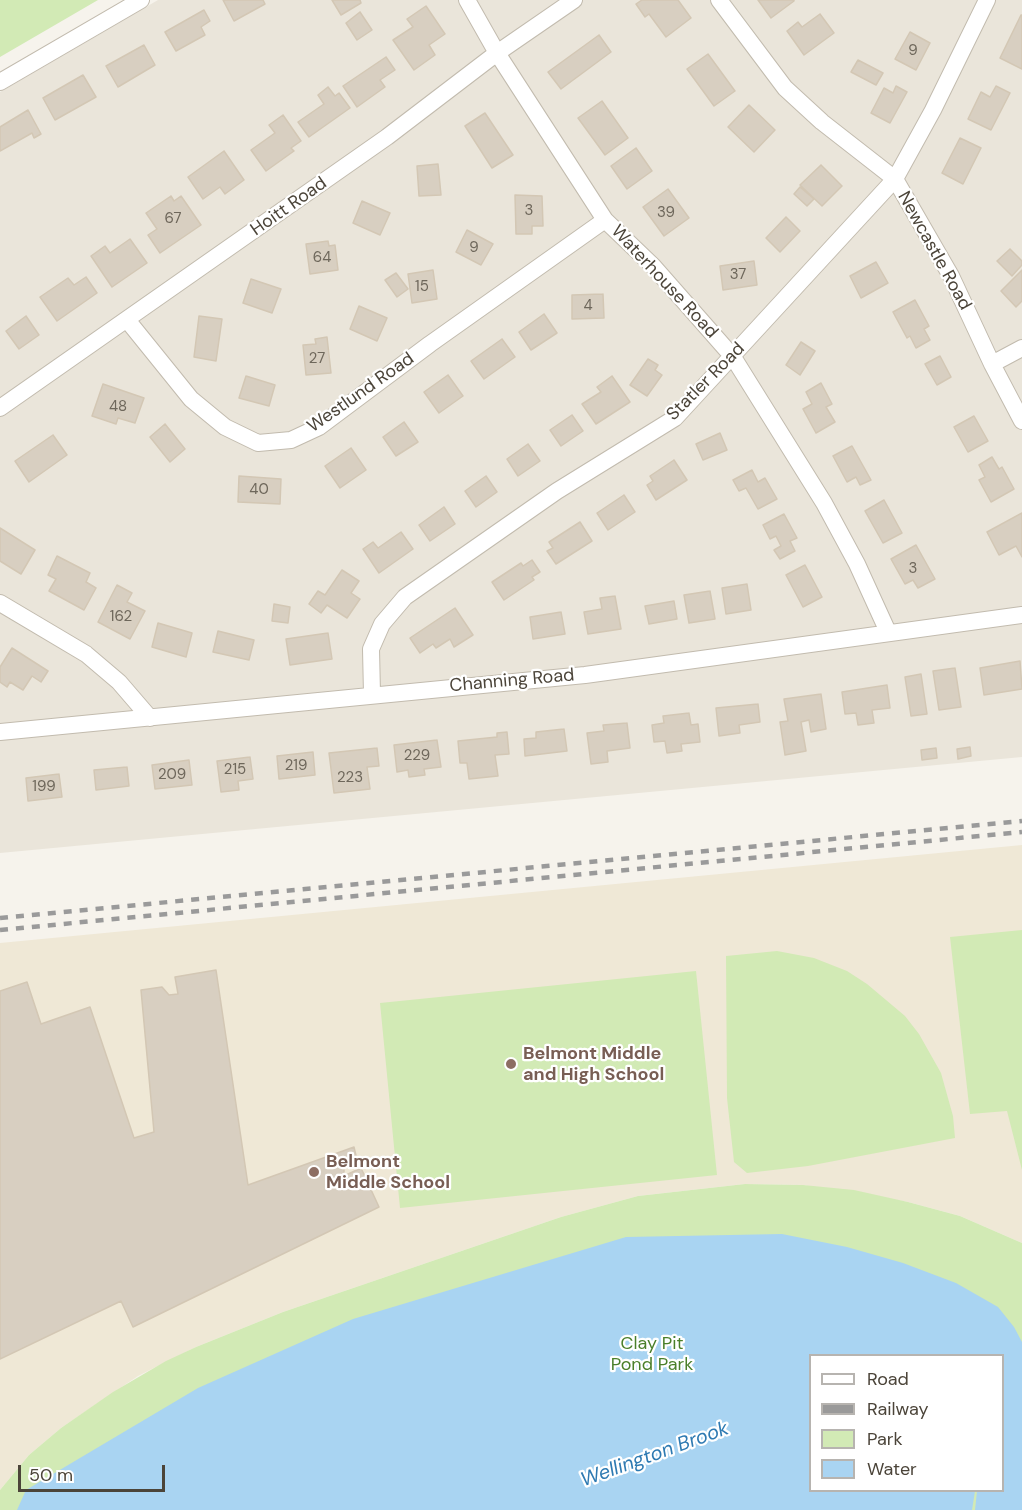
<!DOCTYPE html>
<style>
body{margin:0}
#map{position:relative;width:1022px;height:1510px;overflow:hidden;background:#f6f3ec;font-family:"DM Sans",sans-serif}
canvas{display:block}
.legend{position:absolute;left:809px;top:1354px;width:195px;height:138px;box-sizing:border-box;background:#fff;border:2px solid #b7b4b0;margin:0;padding:8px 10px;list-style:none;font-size:18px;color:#4b4439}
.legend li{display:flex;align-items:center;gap:12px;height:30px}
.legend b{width:30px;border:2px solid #b7b4b0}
.scale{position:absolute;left:18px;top:1465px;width:147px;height:27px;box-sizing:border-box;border:3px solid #4b4439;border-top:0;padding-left:8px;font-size:18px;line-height:21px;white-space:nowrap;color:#4b4439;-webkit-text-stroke:4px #fff;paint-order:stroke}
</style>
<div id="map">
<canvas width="1022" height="1510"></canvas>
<ul class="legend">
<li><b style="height:8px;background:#fff"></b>Road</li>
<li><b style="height:8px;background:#9a9a9a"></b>Railway</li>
<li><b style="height:16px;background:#d2eab5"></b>Park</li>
<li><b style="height:16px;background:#a9d4f2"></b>Water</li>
</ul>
<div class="scale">50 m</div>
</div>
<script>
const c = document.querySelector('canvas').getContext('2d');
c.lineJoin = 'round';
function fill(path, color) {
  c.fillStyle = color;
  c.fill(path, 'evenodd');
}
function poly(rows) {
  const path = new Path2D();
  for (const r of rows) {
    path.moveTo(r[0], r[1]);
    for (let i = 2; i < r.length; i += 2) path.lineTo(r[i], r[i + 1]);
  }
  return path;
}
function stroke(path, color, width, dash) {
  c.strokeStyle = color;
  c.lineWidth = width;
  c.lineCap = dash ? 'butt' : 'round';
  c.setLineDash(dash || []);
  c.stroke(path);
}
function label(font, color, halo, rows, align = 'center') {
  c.font = font + ' "DM Sans",sans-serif';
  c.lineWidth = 4.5;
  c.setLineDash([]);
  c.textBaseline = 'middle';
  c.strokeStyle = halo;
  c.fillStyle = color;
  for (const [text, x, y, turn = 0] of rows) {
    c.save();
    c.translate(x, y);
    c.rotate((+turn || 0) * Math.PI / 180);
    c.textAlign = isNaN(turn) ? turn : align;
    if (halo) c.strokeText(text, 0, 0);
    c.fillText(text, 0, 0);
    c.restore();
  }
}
fill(poly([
 [158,0,1022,0,1022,757,0,853,0,92]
]), '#eae5da');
fill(poly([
 [1022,845,1022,1243,960,1216,908,1202,803,1185,745,1184,638,1196,561,1217,283,1312,196,1347,138,1376,61,1428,29,1455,0,1490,0,943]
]), '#efe8d6');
fill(poly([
 [0,0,98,0,0,57],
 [1022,930,1022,1170,1007,1111,970,1114,950,937],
 [777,951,814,958,847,971,867,984,905,1016,919,1034,941,1073,953,1116,955,1138,808,1166,747,1173,734,1162,727,1098,726,956],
 [696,971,717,1175,400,1208,380,1003],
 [745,1184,803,1185,854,1190,908,1202,960,1216,1022,1243,1022,1510,0,1510,0,1490,29,1455,61,1428,113,1392,166,1361,196,1347,283,1312,561,1217,638,1196],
 [810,1356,1002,1356,1002,1490,810,1490]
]), '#d2eab5');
fill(poly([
 [782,1234,847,1247,903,1263,956,1283,998,1307,1014,1327,1022,1342,1022,1510,975,1510,977,1491,1002,1490,1002,1356,810,1356,810,1490,975,1491,972,1510,17,1510,26,1490,198,1388,353,1319,626,1237]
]), '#a9d4f2');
const building = poly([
 [223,0,263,0,265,4,234,21,223,0],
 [332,0,360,0,361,3,341,15,332,0],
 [642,0,678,0,691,18,666,37,649,14,645,17,636,4,642,0],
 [758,0,794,0,794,1,771,18,758,0],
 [426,6,445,34,429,45,435,55,414,70,393,40,413,27,407,19,426,6],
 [204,10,210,21,201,27,205,35,176,51,165,32,204,10],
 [360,12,372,30,357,40,346,23,360,12],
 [820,14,834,33,804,55,787,31,798,22,802,27,820,14],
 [1021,15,1022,15,1022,69,1000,58,1021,15],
 [910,32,930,43,916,70,895,59,910,32],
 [599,35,611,52,561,89,548,72,599,35],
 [144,45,155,65,118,87,106,66,144,45],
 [708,54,735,91,714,106,687,69,708,54],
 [386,57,395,70,380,80,385,87,357,107,343,86,386,57],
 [858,60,883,73,876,85,851,72,858,60],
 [83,75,96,97,55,120,43,98,83,75],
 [896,86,907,92,890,123,871,113,884,88,893,93,896,86],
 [996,86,1010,93,991,130,968,119,981,92,990,97,996,86],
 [328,87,335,96,339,93,350,108,309,137,298,122,324,104,318,95,328,87],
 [602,101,628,138,605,155,578,118,602,101],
 [749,105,775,130,754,152,728,127,749,105],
 [28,110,41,134,34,138,32,133,0,151,0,127,28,110],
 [485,113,513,155,492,168,465,126,485,113],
 [283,115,301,141,291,148,294,151,266,171,251,150,275,133,269,125,283,115],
 [960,138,981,148,963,184,942,173,960,138],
 [636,148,652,171,627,189,611,166,636,148],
 [224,151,244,180,225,194,220,187,203,199,188,177,224,151],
 [438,164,441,195,419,196,417,166,438,164],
 [821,165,842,186,822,206,800,185,821,165],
 [800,187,814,199,807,206,794,194,800,187],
 [668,189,689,218,664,236,643,207,668,189],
 [515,195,542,196,543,226,532,226,532,234,516,234,515,195],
 [171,196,174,201,181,196,201,225,160,253,148,235,157,229,146,213,171,196],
 [362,201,390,213,380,235,353,223,362,201],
 [786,217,800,231,780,252,766,238,786,217],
 [467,230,493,244,481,265,456,252,467,230],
 [130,239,147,263,112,287,91,256,105,246,110,253,130,239],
 [328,241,329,246,335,245,338,270,310,274,306,244,328,241],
 [1010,249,1022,261,1022,265,1012,276,997,261,1010,249],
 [754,261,757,285,723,290,720,266,754,261],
 [876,262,888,283,861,298,850,276,876,262],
 [433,270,437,299,412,303,408,274,433,270],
 [1022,270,1022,301,1016,307,1001,291,1022,270],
 [396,273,408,289,397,297,385,280,396,273],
 [86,277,97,293,57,321,40,297,68,278,74,285,86,277],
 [251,279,281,289,272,313,243,303,251,279],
 [603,294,604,318,572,319,572,295,603,294],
 [915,300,929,326,924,329,930,340,916,348,910,336,907,338,893,312,915,300],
 [359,306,387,318,377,341,350,329,359,306],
 [544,314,557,333,531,350,519,332,544,314],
 [26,316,39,335,19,349,6,331,26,316],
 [199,316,222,319,216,361,194,357,199,316],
 [327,337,331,373,306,375,303,345,316,344,315,339,327,337],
 [502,339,515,357,484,379,471,361,502,339],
 [801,342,815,351,800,375,786,365,801,342],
 [940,356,951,377,937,385,925,364,940,356],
 [648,359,658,365,655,370,662,375,647,396,630,385,648,359],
 [448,375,463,396,439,413,424,392,448,375],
 [246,376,275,385,269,406,239,398,246,376],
 [612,376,630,402,596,424,582,404,601,392,597,387,612,376],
 [821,383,832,404,826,407,835,422,816,433,803,409,812,404,806,392,821,383],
 [103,384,144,398,135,423,118,418,116,424,92,416,103,384],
 [572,415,583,431,561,446,550,430,572,415],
 [974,416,988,441,968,452,954,427,974,416],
 [404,422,418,442,396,456,383,437,404,422],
 [165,424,185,449,170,462,150,437,165,424],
 [720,433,727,450,703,460,696,444,720,433],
 [53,435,67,455,29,482,15,461,53,435],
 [528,444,540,461,518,476,507,459,528,444],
 [852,446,871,480,860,485,856,477,847,482,833,456,852,446],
 [351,448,366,470,340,488,325,466,351,448],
 [992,457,999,469,1002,467,1014,489,991,502,979,480,985,477,979,465,992,457],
 [674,460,687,480,656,500,647,485,653,481,650,476,674,460],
 [752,470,758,482,765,478,777,499,758,509,746,488,739,491,733,480,752,470],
 [239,476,281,479,280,504,238,502,239,476],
 [486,476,497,492,476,507,465,491,486,476],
 [624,495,635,512,608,530,597,513,624,495],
 [884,500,902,533,883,543,865,511,884,500],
 [444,507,455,524,430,541,419,525,444,507],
 [1022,513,1022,557,1016,546,999,555,987,532,1022,513],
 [784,514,797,538,790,541,795,551,780,559,774,550,781,546,776,536,770,539,763,525,784,514],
 [580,522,592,541,556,564,547,551,553,548,549,542,580,522],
 [0,528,35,550,21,574,0,561,0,528],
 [401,532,413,549,379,573,363,549,373,542,378,548,401,532],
 [916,545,935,579,918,588,913,580,905,584,891,559,916,545],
 [57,556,90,573,86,582,96,588,84,610,49,591,56,579,48,575,57,556],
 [532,560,540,572,532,577,534,580,504,600,492,582,521,563,523,566,532,560],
 [805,565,822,597,803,607,786,575,805,565],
 [342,570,359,581,351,593,360,599,347,618,327,605,321,613,309,604,318,591,325,595,342,570],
 [747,584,751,610,726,614,722,588,747,584],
 [117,585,132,593,127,602,145,611,130,639,98,622,117,585],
 [710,591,715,619,689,623,684,595,710,591],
 [615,596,621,629,588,634,584,612,602,609,600,598,615,596],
 [674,601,677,619,649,624,645,606,674,601],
 [274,604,290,607,288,623,272,621,274,604],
 [455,608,473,635,454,647,450,639,436,648,433,644,420,653,410,638,455,608],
 [561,612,565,634,533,639,530,617,561,612],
 [158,623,192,633,186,657,152,647,158,623],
 [218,631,254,640,249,660,213,652,218,631],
 [328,633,332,659,290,665,286,639,328,633],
 [12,648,48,671,41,682,32,676,23,690,10,682,7,687,0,682,0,667,12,648],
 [1020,661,1022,689,984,695,980,668,1020,661],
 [955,668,961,707,939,710,933,671,955,668],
 [921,674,927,714,911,716,905,677,921,674],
 [887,685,890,708,872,710,874,723,858,725,856,713,845,714,842,692,887,685],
 [821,694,826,729,811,732,809,720,801,722,806,751,785,755,780,722,788,721,784,699,821,694],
 [758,704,760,722,739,725,740,733,719,736,716,708,758,704],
 [689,713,691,725,698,724,700,742,681,744,682,751,667,753,665,741,654,742,652,725,664,723,663,716,689,713],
 [627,723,630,748,607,751,608,762,591,764,587,733,604,731,603,725,627,723],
 [564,729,567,751,525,756,524,739,536,738,536,732,564,729],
 [507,732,509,754,495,755,498,776,469,779,467,763,460,763,458,741,497,737,497,733,507,732],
 [437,740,441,767,424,769,425,775,409,777,408,770,397,772,394,745,437,740],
 [970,747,971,756,958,759,957,749,970,747],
 [377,748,379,766,367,767,370,789,334,793,329,753,377,748],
 [936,748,937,758,922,760,921,750,936,748],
 [313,752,315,775,279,779,277,756,313,752],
 [250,757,253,779,238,781,239,790,221,792,217,761,250,757],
 [189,760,192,785,155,789,152,765,189,760],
 [127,767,129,786,96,790,94,770,127,767],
 [59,774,62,797,28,801,26,778,59,774],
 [216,970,248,1185,354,1147,357,1160,344,1167,344,1176,361,1168,379,1207,133,1327,121,1301,0,1359,0,991,27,982,41,1024,90,1007,134,1138,154,1132,141,990,162,987,169,995,178,994,175,977,216,970]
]);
fill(building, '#d8cfc1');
stroke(building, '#d3c7b4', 1.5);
const minor = poly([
 [467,0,497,53,605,220,653,266,733,357,824,503,857,564,888,632],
 [719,0,785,88,822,122,895,179,951,276,992,364,1022,421],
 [0,82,141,0],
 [128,321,191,399,225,427,258,443,291,440,319,427,430,344,605,220],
 [992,364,1022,348],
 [0,408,387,137,497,53,574,0],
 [0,603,86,654,119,682,150,718],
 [372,694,371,649,382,624,405,597,557,491,675,418,895,179,933,110,987,0],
 [0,732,585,675,1022,615]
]);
stroke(minor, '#c2bbae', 18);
stroke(minor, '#fff', 16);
stroke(poly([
 [0,918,1022,821],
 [0,930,1022,832]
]), '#9a9a9a', 4.5, [8, 8]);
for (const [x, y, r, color] of [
 [511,1064,6,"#8d6e63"],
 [314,1172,6,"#8d6e63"]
]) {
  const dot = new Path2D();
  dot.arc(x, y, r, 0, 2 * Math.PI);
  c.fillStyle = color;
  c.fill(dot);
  stroke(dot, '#fff', 2);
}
label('15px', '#6e675b', null, [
 ["9",913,51],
 ["3",529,211],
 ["39",666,213],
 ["67",173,219],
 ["9",474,248],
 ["64",322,258],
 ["37",738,275],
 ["15",422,287],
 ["4",588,306],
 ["27",317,359],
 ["48",118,407],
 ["40",259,490],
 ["3",913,569],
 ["162",121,617],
 ["229",417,756],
 ["219",296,766],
 ["215",235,770],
 ["209",172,775],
 ["223",350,778],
 ["199",44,787]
]);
label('18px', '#4b4439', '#fff', [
 ["Hoitt Road",289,207,-35],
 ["Newcastle Road",934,251,61],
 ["Waterhouse Road",664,282,47],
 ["Statler Road",706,382,-45],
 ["Westlund Road",361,393,-35],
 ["Channing Road",512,681,-5]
]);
label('bold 18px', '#785e54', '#fff', [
 ["Belmont Middle",523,1054],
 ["and High School",523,1075],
 ["Belmont",326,1162],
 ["Middle School",326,1183]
], 'left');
label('18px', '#4a7f2a', '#fff', [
 ["Clay Pit",652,1344],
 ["Pond Park",652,1365]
]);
label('italic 20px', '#2e7ab2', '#fff', [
 ["Wellington Brook",655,1455,-20]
]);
</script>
